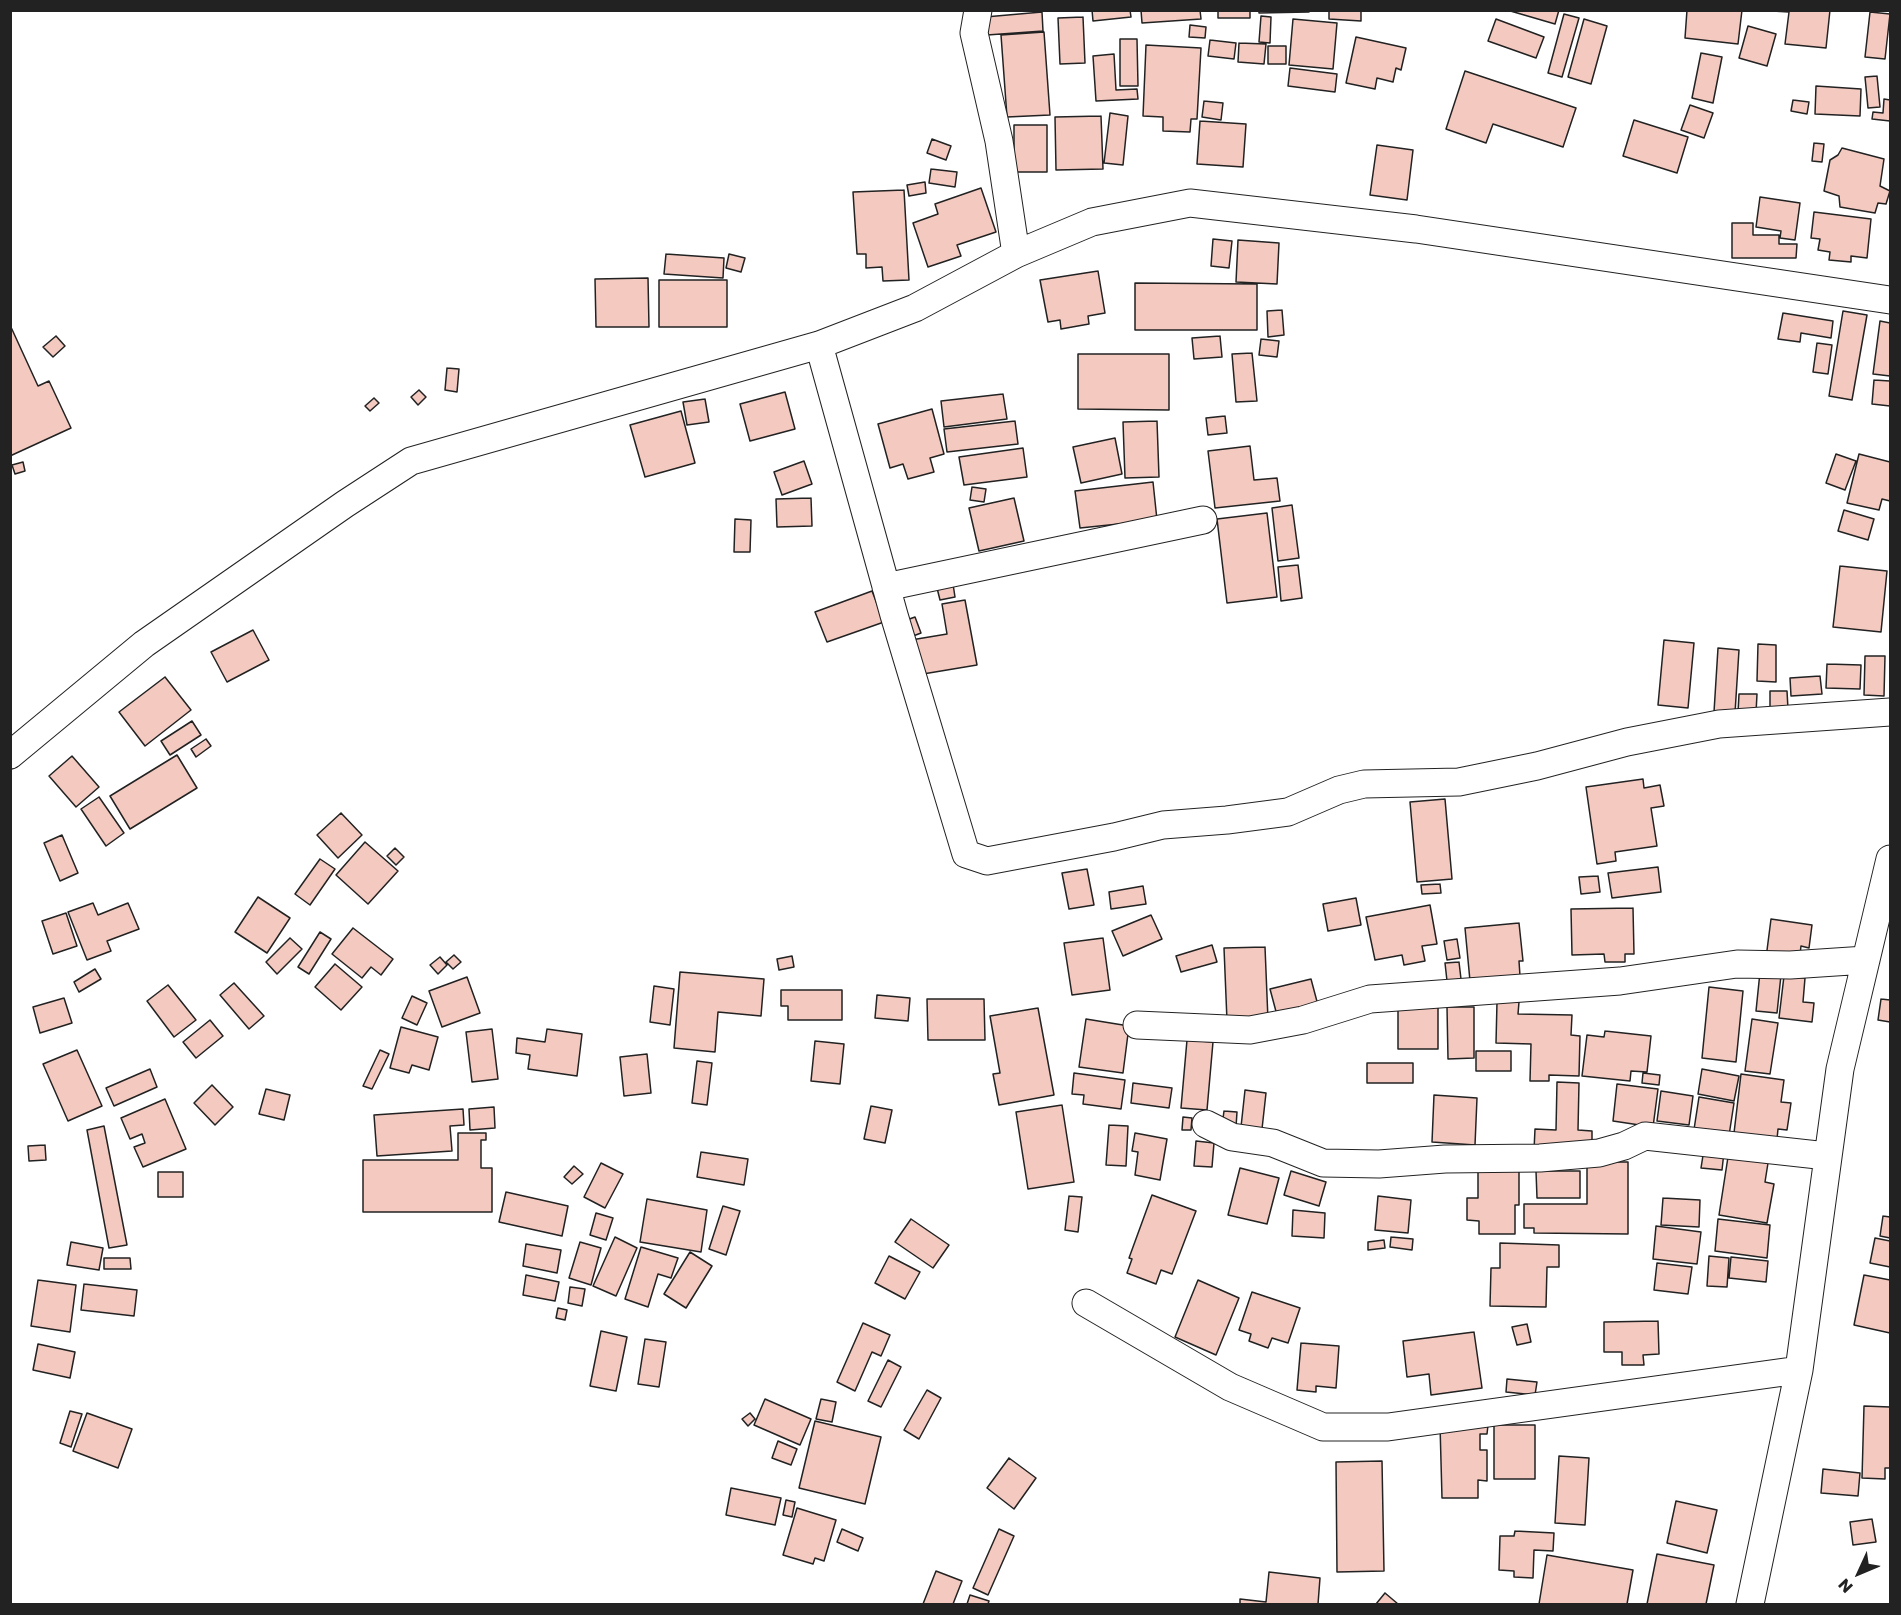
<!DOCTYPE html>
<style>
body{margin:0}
#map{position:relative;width:1901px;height:1615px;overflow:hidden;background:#fff;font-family:Poppins,sans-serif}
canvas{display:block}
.frame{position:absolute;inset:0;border:12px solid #222;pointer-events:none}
.north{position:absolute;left:1829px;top:1543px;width:60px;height:60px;-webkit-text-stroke:4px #fff;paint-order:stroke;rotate:226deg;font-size:16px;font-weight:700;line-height:24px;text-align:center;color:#222}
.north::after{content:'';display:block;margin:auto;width:21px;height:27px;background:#222;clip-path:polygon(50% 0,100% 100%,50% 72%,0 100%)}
</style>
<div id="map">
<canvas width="1901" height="1615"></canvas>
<div class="frame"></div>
<div class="north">N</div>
</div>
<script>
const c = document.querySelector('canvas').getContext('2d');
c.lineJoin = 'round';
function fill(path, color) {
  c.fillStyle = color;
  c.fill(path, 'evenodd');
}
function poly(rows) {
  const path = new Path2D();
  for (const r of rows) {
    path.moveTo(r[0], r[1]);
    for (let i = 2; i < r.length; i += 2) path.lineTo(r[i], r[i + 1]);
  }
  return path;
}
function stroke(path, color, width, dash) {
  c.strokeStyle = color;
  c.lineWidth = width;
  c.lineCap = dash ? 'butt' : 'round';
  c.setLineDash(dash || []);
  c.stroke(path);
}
const building = poly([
 [1092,10,1130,10,1131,17,1093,21,1092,10],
 [1141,10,1200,10,1201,19,1142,23,1141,10],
 [1218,10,1250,10,1250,18,1218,18,1218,10],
 [1259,10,1309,10,1309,12,1259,13,1259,10],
 [1329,10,1361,10,1361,21,1329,19,1329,10],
 [1507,10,1559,10,1555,24,1507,10],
 [1687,10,1742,10,1738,44,1685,38,1687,10],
 [1830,10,1826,48,1785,44,1789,12,1772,11,1830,10],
 [1042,12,1043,31,987,35,985,17,1042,12],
 [1870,12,1890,14,1885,59,1865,57,1870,12],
 [1564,14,1579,18,1562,77,1548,73,1564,14],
 [1261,16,1271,17,1270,43,1259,42,1261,16],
 [1083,17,1085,63,1060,64,1058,18,1083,17],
 [1293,19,1337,23,1333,69,1289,65,1293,19],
 [1496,19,1544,37,1536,58,1488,41,1496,19],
 [1584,19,1607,26,1591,84,1568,77,1584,19],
 [1190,25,1206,27,1205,38,1189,37,1190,25],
 [1748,26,1776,34,1767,66,1739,58,1748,26],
 [1044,32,1050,115,1007,117,1001,35,1044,32],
 [1356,37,1406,48,1401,70,1396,68,1393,82,1377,78,1375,89,1346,83,1356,37],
 [1120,39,1137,39,1138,86,1120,86,1120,39],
 [1210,40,1236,43,1234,59,1208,56,1210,40],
 [1239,43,1266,44,1264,64,1238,62,1239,43],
 [1146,45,1201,48,1197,119,1191,119,1190,132,1163,131,1163,117,1143,116,1146,45],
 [1268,46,1286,46,1286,64,1268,64,1268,46],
 [1701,53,1722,57,1713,103,1692,98,1701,53],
 [1114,54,1116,90,1137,89,1138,99,1096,101,1093,56,1114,54],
 [1290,68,1337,74,1335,92,1288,86,1290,68],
 [1465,71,1576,108,1563,147,1493,124,1486,143,1446,129,1465,71],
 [1877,76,1880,107,1868,108,1865,77,1877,76],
 [1816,86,1861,89,1860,116,1815,114,1816,86],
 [1884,99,1890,100,1890,121,1872,119,1873,112,1883,113,1884,99],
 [1793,100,1809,102,1807,114,1791,111,1793,100],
 [1204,101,1223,103,1221,120,1202,117,1204,101],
 [1690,105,1713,113,1704,138,1681,130,1690,105],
 [1110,113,1128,116,1123,165,1104,163,1110,113],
 [1101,116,1103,169,1056,170,1055,117,1101,116],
 [1634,120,1688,137,1677,173,1623,156,1634,120],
 [1200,121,1246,124,1243,167,1197,164,1200,121],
 [1014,125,1047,125,1047,172,1014,172,1014,125],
 [932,139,951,146,946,160,927,153,932,139],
 [1814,143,1824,144,1822,162,1812,161,1814,143],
 [1377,145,1413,150,1407,200,1370,195,1377,145],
 [1842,148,1884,159,1880,186,1890,191,1886,204,1878,203,1875,213,1840,207,1839,196,1824,191,1830,160,1838,155,1842,148],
 [931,169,957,172,955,187,929,183,931,169],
 [925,182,926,193,909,196,907,185,925,182],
 [981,188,996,232,957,245,961,256,928,267,913,223,938,214,935,204,981,188],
 [904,190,909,280,883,281,882,267,866,268,866,254,857,254,853,192,904,190],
 [1760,197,1800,203,1795,240,1780,238,1781,231,1756,227,1760,197],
 [1814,212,1871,219,1867,258,1851,256,1851,262,1829,260,1830,252,1818,250,1820,239,1811,238,1814,212],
 [1732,223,1753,223,1753,235,1779,235,1779,244,1797,244,1796,258,1732,258,1732,223],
 [1213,239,1232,241,1229,268,1211,266,1213,239],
 [1238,240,1279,243,1277,284,1236,282,1238,240],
 [666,254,724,258,723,278,664,274,666,254],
 [729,254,745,258,741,272,726,268,729,254],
 [1098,271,1105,313,1088,316,1089,324,1061,329,1060,320,1048,322,1040,280,1098,271],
 [648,278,649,327,596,327,595,279,648,278],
 [659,280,727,280,727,327,659,327,659,280],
 [1135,283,1257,284,1257,330,1135,330,1135,283],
 [1282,310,1284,335,1268,337,1267,311,1282,310],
 [1843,311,1867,315,1852,400,1829,396,1843,311],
 [1783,313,1833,321,1831,338,1801,333,1800,342,1778,339,1783,313],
 [1880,321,1890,323,1890,376,1873,374,1880,321],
 [10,325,38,386,49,381,71,428,10,456,10,325],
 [56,336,65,346,53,357,43,347,56,336],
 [1220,336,1222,357,1194,359,1192,338,1220,336],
 [1261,339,1279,341,1277,357,1259,355,1261,339],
 [1817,343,1832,345,1828,374,1813,372,1817,343],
 [1252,353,1257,401,1236,402,1232,354,1252,353],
 [1078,354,1169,354,1169,410,1078,409,1078,354],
 [447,368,459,369,457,392,445,390,447,368],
 [1874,380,1890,381,1890,406,1872,404,1874,380],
 [419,390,426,397,418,405,411,397,419,390],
 [785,392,795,429,750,441,740,404,785,392],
 [1003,394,1007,419,944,427,941,401,1003,394],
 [374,398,379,403,370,411,365,406,374,398],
 [705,399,709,422,687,425,683,402,705,399],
 [932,409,944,454,930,458,934,472,908,479,903,464,890,468,878,424,932,409],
 [681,411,695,463,645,477,630,425,681,411],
 [1225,416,1227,433,1208,435,1206,418,1225,416],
 [1015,421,1018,444,947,452,944,429,1015,421],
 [1157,421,1159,477,1125,478,1123,422,1157,421],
 [1115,438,1122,474,1081,483,1073,447,1115,438],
 [1250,446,1254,480,1277,478,1280,501,1215,508,1208,451,1250,446],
 [1023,448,1027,477,964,485,959,457,1023,448],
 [1836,454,1856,461,1845,490,1826,483,1836,454],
 [1859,454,1890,462,1890,501,1882,499,1879,510,1847,503,1859,454],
 [804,461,812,484,782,495,774,472,804,461],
 [23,462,25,471,15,474,12,465,23,462],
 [1153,482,1157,520,1080,528,1075,491,1153,482],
 [972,487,986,489,984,502,970,500,972,487],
 [811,498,812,526,777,527,776,499,811,498],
 [1014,498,1024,541,979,551,969,508,1014,498],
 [1292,505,1299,558,1278,561,1272,508,1292,505],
 [1844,510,1874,519,1868,540,1838,531,1844,510],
 [1267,513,1277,597,1227,603,1217,519,1267,513],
 [735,519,751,520,750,552,734,552,735,519],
 [1298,565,1302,598,1281,601,1278,567,1298,565],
 [1840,566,1887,571,1881,632,1833,627,1840,566],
 [953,584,955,597,940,600,937,588,953,584],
 [872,591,884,622,827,642,815,612,872,591],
 [965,600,977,665,917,675,911,640,947,634,942,604,965,600],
 [915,617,921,633,908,638,901,622,915,617],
 [253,630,269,660,227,682,211,652,253,630],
 [1664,640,1694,643,1688,708,1658,705,1664,640],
 [1758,644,1776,645,1776,682,1757,681,1758,644],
 [1718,648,1739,650,1735,713,1714,712,1718,648],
 [1865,656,1885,656,1884,696,1864,695,1865,656],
 [1827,664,1861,665,1860,689,1826,688,1827,664],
 [1820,676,1822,694,1791,696,1790,678,1820,676],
 [165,677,191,710,145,746,119,712,165,677],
 [1770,691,1787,691,1788,709,1770,710,1770,691],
 [1739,694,1757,694,1756,713,1738,713,1739,694],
 [192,721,201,735,170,755,161,741,192,721],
 [206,739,211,746,196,757,191,749,206,739],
 [177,755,197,788,130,829,110,796,177,755],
 [72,756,99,787,76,807,49,776,72,756],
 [1643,779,1644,788,1660,785,1664,806,1651,808,1657,846,1615,852,1616,861,1597,864,1586,787,1643,779],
 [99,797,124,833,106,846,81,809,99,797],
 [1445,799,1452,879,1417,882,1410,802,1445,799],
 [341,813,362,835,338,858,317,835,341,813],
 [62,835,78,873,60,881,44,843,62,835],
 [365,842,398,871,368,904,336,875,365,842],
 [395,848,404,857,396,865,387,856,395,848],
 [320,859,335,869,310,905,295,894,320,859],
 [1658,867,1661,892,1612,898,1608,873,1658,867],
 [1087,869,1094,905,1069,909,1062,873,1087,869],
 [1598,876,1600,892,1581,894,1579,877,1598,876],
 [1440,884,1441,893,1422,894,1421,885,1440,884],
 [1143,886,1146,904,1111,909,1109,892,1143,886],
 [258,897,290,918,267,953,235,932,258,897],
 [1356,898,1361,925,1328,931,1323,904,1356,898],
 [93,903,98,915,128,903,139,929,107,941,111,951,87,960,68,912,93,903],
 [1430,905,1437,944,1422,946,1425,961,1404,965,1402,955,1375,960,1366,917,1430,905],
 [1633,908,1634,954,1625,954,1625,962,1605,962,1604,954,1572,955,1571,909,1633,908],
 [66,913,77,946,53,954,42,921,66,913],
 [1151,915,1162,939,1123,956,1112,931,1151,915],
 [1771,919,1812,925,1809,948,1801,946,1799,963,1766,958,1771,919],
 [1519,923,1523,961,1519,961,1520,976,1470,981,1465,928,1519,923],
 [353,928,393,959,381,975,371,967,362,978,332,954,353,928],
 [320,932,331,939,309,974,298,967,320,932],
 [290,938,302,949,277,974,266,962,290,938],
 [1103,938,1110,990,1072,995,1064,943,1103,938],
 [1457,939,1460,958,1447,960,1444,941,1457,939],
 [1212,945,1217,962,1181,972,1176,956,1212,945],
 [1265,947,1268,1020,1227,1021,1224,948,1265,947],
 [454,955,461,962,453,969,446,962,454,955],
 [792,956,794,967,779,970,777,959,792,956],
 [440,957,447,965,438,974,430,965,440,957],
 [1459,962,1461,979,1447,981,1445,963,1459,962],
 [335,964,362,987,341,1010,315,987,335,964],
 [95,969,101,979,79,992,74,982,95,969],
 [680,972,764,979,761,1016,718,1012,715,1052,674,1048,680,972],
 [1760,972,1781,975,1777,1013,1756,1011,1760,972],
 [1784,976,1805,978,1803,1002,1814,1003,1812,1022,1779,1018,1784,976],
 [467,977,480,1013,442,1027,429,991,467,977],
 [1311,979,1319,1009,1278,1019,1270,989,1311,979],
 [234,983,264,1016,249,1029,220,995,234,983],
 [168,985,196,1020,174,1037,147,1001,168,985],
 [654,986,674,989,670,1025,650,1022,654,986],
 [1709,987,1743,991,1736,1062,1702,1058,1709,987],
 [781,990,842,990,842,1020,788,1020,788,1006,781,1006,781,990],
 [877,995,910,998,908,1021,875,1018,877,995],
 [412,996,427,1003,417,1025,402,1018,412,996],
 [64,998,72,1023,40,1033,33,1007,64,998],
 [927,999,984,999,985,1040,928,1040,927,999],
 [1881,999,1890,1000,1890,1022,1878,1020,1881,999],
 [1497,1002,1519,1002,1518,1014,1572,1015,1571,1035,1580,1036,1579,1076,1549,1075,1549,1081,1530,1081,1531,1044,1496,1043,1497,1002],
 [1398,1006,1438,1006,1438,1049,1398,1049,1398,1006],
 [1447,1007,1474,1007,1474,1058,1448,1059,1447,1007],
 [1038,1008,1054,1095,999,1105,993,1074,1000,1073,990,1016,1038,1008],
 [1086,1019,1129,1026,1123,1073,1079,1067,1086,1019],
 [1752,1019,1778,1023,1770,1074,1745,1071,1752,1019],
 [210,1020,223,1036,196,1058,183,1042,210,1020],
 [401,1027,438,1037,429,1070,412,1065,409,1073,390,1068,401,1027],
 [492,1029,498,1079,472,1082,466,1032,492,1029],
 [547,1029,582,1034,577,1076,528,1069,530,1055,516,1053,517,1038,545,1042,547,1029],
 [1605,1031,1651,1036,1647,1072,1631,1071,1630,1081,1582,1076,1587,1035,1604,1037,1605,1031],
 [1187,1040,1213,1042,1207,1110,1181,1108,1187,1040],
 [815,1041,844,1044,840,1084,811,1081,815,1041],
 [77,1050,102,1106,68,1121,43,1064,77,1050],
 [380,1050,389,1054,372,1089,363,1086,380,1050],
 [1476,1051,1511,1051,1511,1071,1476,1071,1476,1051],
 [647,1054,651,1093,624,1096,620,1057,647,1054],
 [697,1061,712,1063,707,1105,692,1103,697,1061],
 [1367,1063,1413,1063,1413,1083,1367,1083,1367,1063],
 [150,1069,157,1087,114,1106,106,1088,150,1069],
 [1702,1069,1739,1076,1734,1101,1698,1094,1702,1069],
 [1074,1073,1125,1080,1121,1109,1083,1104,1084,1095,1072,1094,1074,1073],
 [1643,1073,1660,1075,1659,1085,1642,1083,1643,1073],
 [1741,1074,1784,1080,1781,1102,1791,1103,1787,1130,1778,1129,1777,1139,1734,1133,1741,1074],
 [1557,1082,1579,1083,1578,1130,1592,1131,1592,1151,1534,1150,1535,1129,1556,1130,1557,1082],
 [1133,1083,1172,1088,1169,1108,1131,1103,1133,1083],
 [1617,1084,1658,1089,1653,1127,1613,1121,1617,1084],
 [212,1085,233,1107,215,1125,194,1103,212,1085],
 [266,1089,290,1095,284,1120,259,1114,266,1089],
 [1245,1090,1266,1093,1262,1129,1241,1127,1245,1090],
 [1661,1091,1693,1096,1689,1125,1657,1121,1661,1091],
 [1434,1095,1477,1098,1475,1145,1432,1142,1434,1095],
 [1699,1097,1734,1103,1728,1142,1693,1136,1699,1097],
 [165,1099,186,1149,143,1167,134,1147,145,1143,142,1134,130,1139,121,1118,165,1099],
 [1062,1105,1074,1182,1028,1189,1016,1112,1062,1105],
 [871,1106,892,1110,885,1143,864,1139,871,1106],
 [494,1107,495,1128,470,1130,469,1109,494,1107],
 [463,1109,464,1125,450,1126,452,1151,377,1156,374,1115,463,1109],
 [1224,1111,1237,1112,1236,1127,1222,1126,1224,1111],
 [1183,1117,1192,1118,1191,1130,1182,1130,1183,1117],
 [1109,1125,1128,1126,1126,1166,1106,1165,1109,1125],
 [104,1126,127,1245,109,1248,87,1130,104,1126],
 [458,1133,486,1133,486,1140,481,1140,481,1168,492,1168,492,1212,363,1212,363,1160,458,1160,458,1133],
 [1135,1133,1167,1139,1160,1180,1135,1175,1138,1152,1132,1151,1135,1133],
 [1196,1141,1214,1143,1212,1167,1194,1166,1196,1141],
 [45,1145,46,1160,29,1161,28,1146,45,1145],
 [1704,1149,1724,1152,1722,1170,1701,1168,1704,1149],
 [701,1152,748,1159,744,1185,697,1177,701,1152],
 [1728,1157,1768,1163,1765,1182,1774,1184,1767,1223,1719,1215,1728,1157],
 [1573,1162,1628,1162,1628,1234,1534,1233,1534,1228,1524,1228,1524,1204,1587,1204,1587,1167,1573,1162],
 [601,1163,623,1174,605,1208,584,1197,601,1163],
 [574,1166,583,1174,572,1184,564,1177,574,1166],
 [1240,1168,1279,1178,1267,1224,1228,1215,1240,1168],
 [1291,1171,1326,1182,1319,1206,1284,1195,1291,1171],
 [1478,1171,1519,1171,1519,1205,1515,1205,1515,1234,1479,1234,1479,1221,1467,1220,1467,1198,1478,1198,1478,1171],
 [1536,1171,1580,1171,1580,1198,1537,1198,1536,1171],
 [158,1172,183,1172,183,1197,158,1197,158,1172],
 [506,1192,568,1206,562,1236,499,1222,506,1192],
 [1152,1195,1196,1211,1172,1274,1161,1270,1156,1284,1127,1273,1132,1259,1129,1258,1152,1195],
 [1069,1196,1082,1197,1078,1232,1065,1230,1069,1196],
 [1378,1196,1411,1200,1408,1233,1375,1230,1378,1196],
 [1663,1198,1700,1200,1699,1227,1661,1225,1663,1198],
 [647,1199,707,1210,701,1252,640,1242,647,1199],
 [723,1206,740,1211,726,1255,709,1249,723,1206],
 [1293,1210,1325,1213,1324,1238,1292,1236,1293,1210],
 [596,1213,613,1218,606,1240,590,1235,596,1213],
 [1883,1216,1890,1217,1890,1238,1880,1236,1883,1216],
 [911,1219,949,1245,933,1268,895,1242,911,1219],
 [1718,1219,1770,1225,1767,1258,1715,1251,1718,1219],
 [1656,1226,1701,1232,1697,1264,1653,1259,1656,1226],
 [615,1237,637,1248,616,1296,593,1286,615,1237],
 [1391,1237,1413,1239,1412,1250,1390,1247,1391,1237],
 [1875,1238,1890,1241,1890,1267,1870,1263,1875,1238],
 [1384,1240,1385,1248,1368,1250,1368,1242,1384,1240],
 [71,1242,103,1248,99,1270,67,1265,71,1242],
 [580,1242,601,1248,591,1285,569,1278,580,1242],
 [1500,1243,1559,1245,1559,1267,1547,1267,1546,1307,1490,1306,1491,1268,1500,1268,1500,1243],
 [526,1244,561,1250,557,1273,523,1266,526,1244],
 [641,1247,678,1258,671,1278,658,1274,648,1307,625,1299,641,1247],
 [690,1252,712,1266,686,1308,664,1294,690,1252],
 [889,1256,920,1272,905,1299,875,1283,889,1256],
 [1709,1256,1729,1258,1727,1287,1707,1286,1709,1256],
 [1731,1257,1768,1261,1766,1282,1729,1278,1731,1257],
 [104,1258,130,1258,131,1269,104,1269,104,1258],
 [1657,1263,1692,1267,1688,1294,1654,1290,1657,1263],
 [526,1275,559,1282,555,1301,523,1295,526,1275],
 [1864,1275,1890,1280,1890,1333,1854,1325,1864,1275],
 [38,1280,76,1285,70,1332,31,1326,38,1280],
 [1198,1280,1239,1298,1216,1355,1175,1337,1198,1280],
 [84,1284,137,1290,134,1316,81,1310,84,1284],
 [570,1287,585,1289,582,1306,568,1303,570,1287],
 [1252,1292,1300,1308,1288,1343,1272,1338,1268,1348,1249,1341,1251,1334,1239,1330,1252,1292],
 [558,1308,567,1310,565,1320,556,1318,558,1308],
 [1658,1321,1659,1354,1643,1355,1644,1365,1622,1365,1622,1352,1604,1352,1604,1322,1658,1321],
 [863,1323,890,1335,881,1356,872,1352,855,1391,837,1382,863,1323],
 [1527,1324,1531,1342,1517,1345,1512,1327,1527,1324],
 [601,1331,627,1337,616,1391,590,1386,601,1331],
 [1474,1332,1482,1388,1431,1395,1429,1374,1407,1377,1403,1341,1474,1332],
 [645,1339,666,1342,659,1387,638,1384,645,1339],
 [1301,1343,1339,1346,1336,1388,1316,1386,1316,1392,1297,1390,1301,1343],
 [38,1344,75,1352,70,1378,33,1370,38,1344],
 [888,1360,901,1367,881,1407,868,1401,888,1360],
 [1507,1379,1537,1382,1535,1395,1506,1392,1507,1379],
 [927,1390,941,1398,919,1439,904,1430,927,1390],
 [765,1399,811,1419,800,1445,754,1425,765,1399],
 [821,1399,836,1402,832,1422,816,1419,821,1399],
 [1864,1406,1890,1407,1890,1468,1885,1468,1885,1479,1862,1478,1864,1406],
 [70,1411,82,1414,71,1447,60,1443,70,1411],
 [87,1413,132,1429,118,1468,73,1451,87,1413],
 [750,1413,755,1419,748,1426,742,1419,750,1413],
 [815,1421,881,1437,865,1504,799,1488,815,1421],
 [1440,1425,1488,1425,1487,1434,1480,1434,1480,1450,1487,1450,1487,1481,1478,1480,1478,1498,1442,1498,1440,1425],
 [1494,1425,1535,1425,1535,1479,1494,1479,1494,1425],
 [778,1441,797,1449,791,1465,772,1458,778,1441],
 [1559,1456,1589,1458,1585,1525,1555,1523,1559,1456],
 [1009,1458,1036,1478,1014,1509,987,1488,1009,1458],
 [1382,1461,1384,1571,1337,1572,1336,1462,1382,1461],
 [1823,1469,1860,1473,1858,1496,1821,1493,1823,1469],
 [731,1488,781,1498,775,1525,726,1515,731,1488],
 [786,1500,795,1502,792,1517,783,1515,786,1500],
 [1676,1501,1717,1510,1707,1553,1667,1543,1676,1501],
 [797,1508,836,1520,824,1561,815,1558,813,1564,783,1555,797,1508],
 [1872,1519,1876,1542,1853,1545,1850,1522,1872,1519],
 [842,1529,863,1538,858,1551,837,1542,842,1529],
 [999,1529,1014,1536,988,1595,973,1588,999,1529],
 [1515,1531,1554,1533,1553,1551,1534,1550,1533,1578,1514,1577,1514,1571,1499,1570,1500,1536,1514,1536,1515,1531],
 [1657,1554,1714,1565,1706,1604,1647,1604,1657,1554],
 [1547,1555,1633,1570,1627,1604,1539,1604,1547,1555],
 [936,1571,962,1581,953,1604,923,1604,936,1571],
 [1269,1572,1320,1578,1318,1604,1240,1604,1240,1599,1266,1602,1269,1572],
 [1385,1593,1398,1604,1376,1604,1385,1593],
 [970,1595,989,1601,988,1604,967,1604,970,1595]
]);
fill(building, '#f3c9c0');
stroke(building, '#222', 1.5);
const minor = poly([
 [978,10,974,33,999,141,1016,254],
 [819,345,894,615,966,854,987,861,1114,837,1163,825,1227,820,1288,812,1339,790,1364,784,1459,782,1537,766,1627,742,1719,724,1890,712],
 [886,587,1203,520],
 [10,755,144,644,345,504,411,461,819,345,915,308,1016,254,1092,222,1190,203,1416,229,1890,300],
 [1137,1025,1250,1030,1303,1020,1370,999,1620,981,1737,964,1790,965,1866,960],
 [1206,1124,1232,1137,1273,1143,1323,1163,1379,1164,1445,1159,1540,1158,1599,1153,1624,1146,1645,1136,1827,1156],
 [1086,1303,1230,1387,1323,1427,1388,1427,1799,1370],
 [1750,1604,1799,1370,1840,1069,1890,859]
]);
stroke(minor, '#222', 29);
stroke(minor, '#fff', 27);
</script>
